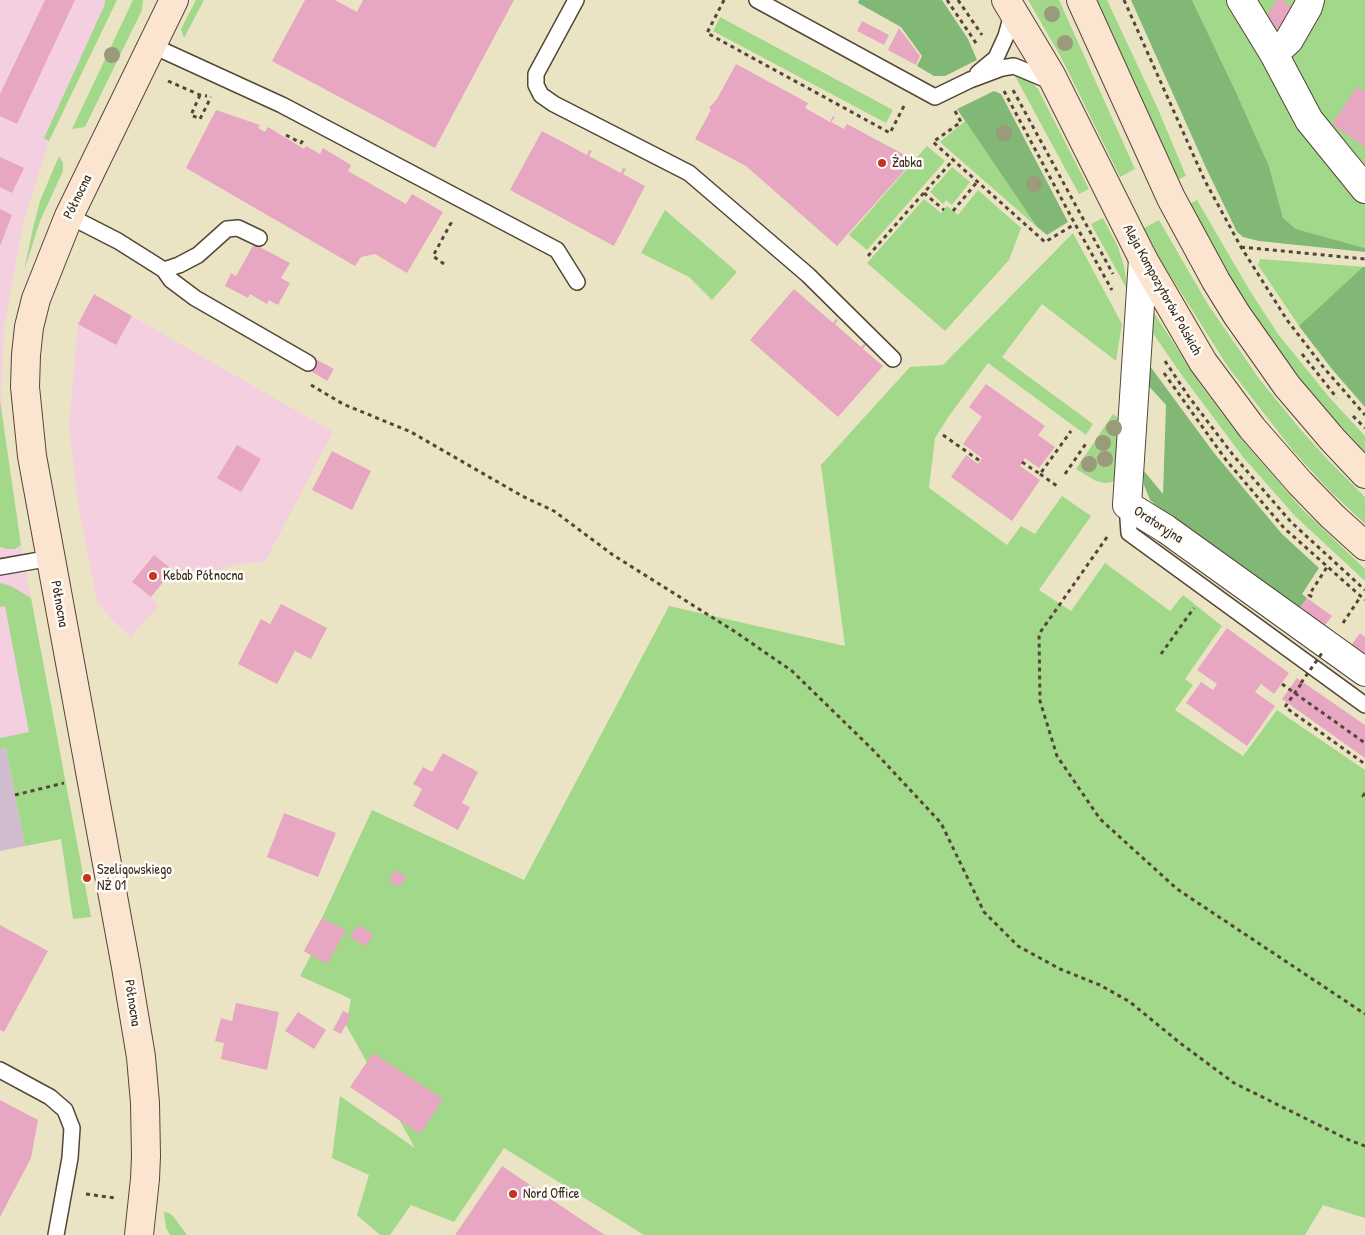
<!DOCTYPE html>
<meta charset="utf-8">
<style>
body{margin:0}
canvas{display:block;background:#ebe4c4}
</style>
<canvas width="1365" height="1235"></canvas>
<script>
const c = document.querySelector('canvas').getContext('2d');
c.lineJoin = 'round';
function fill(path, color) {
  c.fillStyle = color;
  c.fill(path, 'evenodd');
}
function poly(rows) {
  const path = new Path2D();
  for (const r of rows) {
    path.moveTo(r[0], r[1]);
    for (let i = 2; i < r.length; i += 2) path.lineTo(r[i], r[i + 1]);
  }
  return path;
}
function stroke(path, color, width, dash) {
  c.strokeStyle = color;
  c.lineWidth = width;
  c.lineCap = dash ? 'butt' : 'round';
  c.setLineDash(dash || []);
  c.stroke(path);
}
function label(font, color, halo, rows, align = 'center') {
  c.font = font + ' "Patrick Hand",sans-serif';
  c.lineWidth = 5;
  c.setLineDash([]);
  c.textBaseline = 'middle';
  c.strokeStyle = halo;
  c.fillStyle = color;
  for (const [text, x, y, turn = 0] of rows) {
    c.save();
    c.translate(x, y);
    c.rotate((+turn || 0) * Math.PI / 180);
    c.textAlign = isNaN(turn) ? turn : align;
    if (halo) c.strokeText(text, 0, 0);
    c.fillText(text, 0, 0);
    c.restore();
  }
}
fill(poly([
 [0,0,105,0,105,4,44,138,49,141,23,224,4,327,1,392,5,435,21,545,56,737,0,749],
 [132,316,333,432,265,562,238,564,189,580,154,555,132,582,159,605,131,637,114,622,97,602,78,504,69,425,78,324,116,345]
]), '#f3cfe0');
fill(poly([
 [6,748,25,846,0,851,0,749]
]), '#cfbdcf');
fill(poly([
 [105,0,117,0,49,141,44,138,105,4],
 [133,0,143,0,142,10,85,127,72,129],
 [196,0,204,0,184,38,181,29],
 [1028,0,1059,0,1135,169,1120,177,1062,59],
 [1095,0,1107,0,1158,109,1186,176,1177,180,1113,34],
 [1192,0,1365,0,1365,248,1296,229,1283,218,1269,166,1235,90],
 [720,17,893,110,886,123,713,31],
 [1015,76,1023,77,1032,83,1038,89,1089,189,1079,194],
 [965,121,1037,227,940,142],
 [927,146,945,161,867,250,849,235],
 [59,156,63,163,63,171,40,221,24,271,33,228,40,201],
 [952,167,970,182,952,205,946,200,943,204,930,192],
 [978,190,1021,228,1009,260,945,331,867,263,924,199,941,213,947,206,958,215],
 [1197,200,1250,291,1278,334,1329,397,1365,436,1365,452,1316,399,1266,334,1245,303,1187,205],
 [665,210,737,272,712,300,689,277,641,253],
 [1103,218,1118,247,1124,266,1128,291,1091,224],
 [1159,220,1207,303,1260,380,1301,430,1329,461,1365,497,1365,524,1330,491,1294,452,1228,367,1163,264,1144,228],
 [1073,233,1122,324,1116,361,1042,304,1002,357,1093,424,1086,435,988,363,949,416,935,438,929,488,1007,545,1021,526,1035,534,1062,496,1091,516,1039,590,1071,611,1105,563,1170,611,1183,595,1222,626,1185,679,1193,685,1175,710,1243,756,1277,710,1365,770,1365,1218,1323,1205,1305,1235,644,1235,504,1148,454,1222,411,1205,390,1235,380,1235,357,1215,369,1175,332,1158,340,1096,415,1148,346,1025,351,999,300,976,311,955,304,951,322,918,372,810,524,880,669,606,845,646,821,465,910,367,943,365],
 [1260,259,1365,267,1365,407,1332,369,1299,326,1258,265],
 [1154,313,1202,387,1236,432,1301,508,1365,569,1365,581,1295,516,1243,457,1181,374,1150,329],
 [0,401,21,545,15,549,7,549,0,547],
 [1113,414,1124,422,1120,477,1112,482,1105,483,1096,481,1076,469],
 [0,583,11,586,31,598,91,917,73,919,61,839,25,846,6,748,0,749,0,738,29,732,5,606,0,607],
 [164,1212,169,1213,173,1216,187,1235,170,1235,166,1228]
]), '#a2d889');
fill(poly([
 [859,0,942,0,968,39,977,60,945,76,934,76,917,66,922,56,901,27,858,3],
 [1131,0,1192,0,1235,90,1269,166,1283,218,1296,229,1365,248,1365,252,1259,241,1243,237,1237,232,1207,170],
 [994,91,1001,94,1068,222,1047,235,1037,227,957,109],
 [1363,267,1365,267,1365,407,1332,369,1299,326],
 [1147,362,1214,453,1282,534,1319,568,1302,594,1307,598,1299,609,1158,507,1150,500,1144,485,1144,471,1163,494,1166,405,1146,383]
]), '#81b875');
fill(poly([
 [45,0,75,0,17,124,0,116,0,94],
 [305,0,335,0,357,12,363,0,514,0,435,148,272,61],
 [1277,0,1282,0,1297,10,1283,32,1264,20],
 [862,21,889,35,884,45,857,31],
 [899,28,920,56,916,65,888,50],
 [736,64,808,103,805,108,830,122,833,116,835,117,831,122,844,129,847,124,914,160,837,246,746,166,695,139,711,110,709,108,717,99],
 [1357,87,1365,92,1365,147,1332,124],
 [216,110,260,125,258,128,265,132,268,127,304,149,306,146,320,154,323,148,351,165,348,171,406,204,412,194,443,212,407,273,375,254,361,257,355,266,186,168],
 [542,131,587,155,589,150,592,151,589,156,621,173,623,168,626,169,623,174,645,186,614,246,510,190],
 [0,157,24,168,12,193,0,187],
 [0,209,12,215,0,246],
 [254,244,290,263,281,278,290,283,278,305,269,300,267,304,250,294,248,298,225,286,231,273,236,276],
 [794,289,833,323,836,319,838,320,835,324,861,347,865,343,866,345,863,349,883,366,838,417,750,340],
 [94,294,132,316,116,345,78,324],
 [312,357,334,369,327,381,306,368],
 [986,384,1045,426,1038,435,1055,447,1039,468,1025,458,1020,466,1040,480,1012,521,951,477,966,455,978,464,982,458,963,444,982,417,969,407],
 [237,445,261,459,241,492,217,478],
 [332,451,371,471,352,510,312,490],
 [154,555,173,570,151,597,132,582],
 [1307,598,1332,616,1311,644,1287,626],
 [281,604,327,628,311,659,295,651,277,684,238,664,261,619,270,624],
 [1227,628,1289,673,1274,694,1261,684,1255,692,1275,706,1247,746,1186,703,1201,682,1213,690,1217,684,1197,670],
 [1360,633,1365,637,1365,685,1337,665],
 [1297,678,1365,725,1365,758,1282,699],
 [443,753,478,772,462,803,470,807,458,830,413,806,422,789,413,784,423,767,432,772],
 [284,813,336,833,318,877,267,857],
 [395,870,406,876,400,887,389,881],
 [322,918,346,930,327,964,304,951],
 [0,925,48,951,4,1032,0,1030],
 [357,925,373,934,367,946,350,938],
 [236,1003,279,1012,267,1070,221,1059,224,1043,215,1041,221,1018,232,1021],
 [343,1011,351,1015,341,1034,333,1030],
 [298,1012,326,1030,314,1049,285,1031],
 [373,1053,443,1099,420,1134,350,1087],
 [0,1100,38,1120,31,1158,0,1217],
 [502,1166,585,1222,605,1235,455,1235]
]), '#e7a6c1');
const lane = poly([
 [576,0,536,74,536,85,541,95,554,104,689,173,808,275,893,359],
 [757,0,935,97,970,80,1002,68,1014,66,1052,82],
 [151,45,282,105,557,250,577,282],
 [978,73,996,58,1006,36,1013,11],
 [69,216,118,241,164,270,171,280,195,298,308,363],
 [164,270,179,265,198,255,227,229,238,228,259,238],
 [1127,505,1129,533,1365,705],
 [0,567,51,558],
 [0,1070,50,1097,65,1110,72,1128,70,1158,56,1235]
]);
const street = poly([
 [1241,0,1274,54,1309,120,1365,189],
 [1274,54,1289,40,1308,7,1310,0],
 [1143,259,1127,505,1166,529,1365,672]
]);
const secondary = poly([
 [1006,0,1051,75,1143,259,1203,362,1252,428,1300,483,1332,516,1365,546],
 [1081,0,1171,198,1216,281,1237,315,1287,386,1333,440,1365,474],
 [139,1235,145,1179,146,1156,145,1103,141,1057,126,967,32,456,25,387,26,355,29,327,36,299,69,216,174,0]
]);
stroke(lane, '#554637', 18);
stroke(street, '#554637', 30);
stroke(secondary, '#554637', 30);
stroke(poly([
 [724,0,707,33,890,133,905,104],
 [947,0,978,46],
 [958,0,982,35],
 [1124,0,1205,181,1241,247,1287,320,1324,368,1365,415],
 [168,81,200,95,207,96],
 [1013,90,1113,274],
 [1004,91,1075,224,1112,290],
 [200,95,191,115,200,119,211,97],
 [955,111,961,122,933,142,1045,242,1075,224],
 [286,135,301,143,303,140],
 [924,193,944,210],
 [953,211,977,182],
 [1241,247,1365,259],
 [868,256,953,160],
 [444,264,433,256,451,223,451,219],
 [1302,354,1337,398],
 [1165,361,1189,397,1233,455,1291,522,1365,590],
 [1164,373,1226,460,1284,528,1365,600],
 [311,385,343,404,411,432,522,496,554,511,613,555,734,631,792,671,873,750,941,823,984,912,1018,946,1060,969,1100,985,1130,1002,1180,1043,1234,1083,1349,1140,1365,1146],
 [1353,416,1365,428],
 [943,435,980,461],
 [1022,462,1040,474,1071,431],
 [1040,474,1057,486],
 [1065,474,1087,442],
 [1107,537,1039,634,1040,701,1057,756,1100,819,1177,889,1365,1014],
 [1312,597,1309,595,1327,567],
 [1343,623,1361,596],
 [1161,654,1194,608],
 [1282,684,1365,743],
 [1301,684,1285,707,1365,764],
 [1365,793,1363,796,1365,797],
 [15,795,64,783],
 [86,1194,115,1198]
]), '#554637', 3, [4, 4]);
stroke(lane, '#fff', 15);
stroke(street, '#fff', 28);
stroke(secondary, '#fce5d0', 28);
stroke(poly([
 [1301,683,1322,653]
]), '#554637', 3, [4, 4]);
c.fillStyle = '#9b9a7a';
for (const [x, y] of [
 [1052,14],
 [1065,43],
 [112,55],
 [1004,133],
 [1034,184],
 [1114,428],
 [1103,443],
 [1105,459],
 [1089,464]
]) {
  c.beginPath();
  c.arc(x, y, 8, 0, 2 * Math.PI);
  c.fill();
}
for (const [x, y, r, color] of [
 [882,163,5,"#c8321e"],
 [153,576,5,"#c8321e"],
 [87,878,5,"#c8321e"],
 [513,1194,5,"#c8321e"]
]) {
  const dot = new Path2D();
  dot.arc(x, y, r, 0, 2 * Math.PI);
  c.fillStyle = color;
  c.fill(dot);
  stroke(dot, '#fdfcf7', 2);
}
label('14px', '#3b2a1e', '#fdfcf7', [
 ["Żabka",892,163],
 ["Kebab Północna",163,576],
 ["Szeligowskiego",97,870],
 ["NŻ 01",97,886],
 ["Nord Office",523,1194]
], 'left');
label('14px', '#3b2a1e', '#fdfcf7', [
 ["Północna",78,197,-64],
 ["Aleja Kompozytorów Polskich",1162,290,61],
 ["Oratoryjna",1158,525,33],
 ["Północna",59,604,80],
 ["Północna",132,1003,81]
]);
</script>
